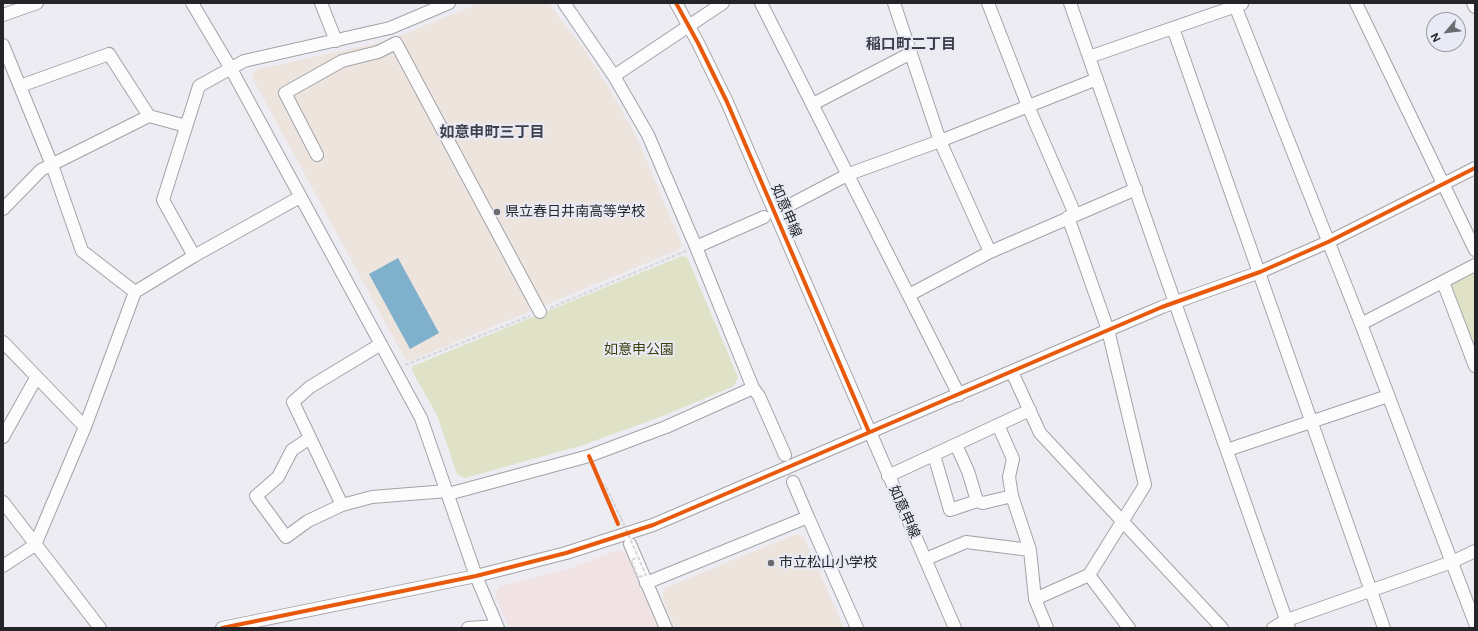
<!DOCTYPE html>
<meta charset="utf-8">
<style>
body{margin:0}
#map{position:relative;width:1478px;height:631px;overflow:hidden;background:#ececf2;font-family:Figtree,sans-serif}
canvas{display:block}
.frame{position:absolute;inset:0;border:4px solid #242529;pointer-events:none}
.north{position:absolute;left:1426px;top:12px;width:40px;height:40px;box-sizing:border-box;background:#e8eaf6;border:1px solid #9a9ba4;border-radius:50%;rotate:242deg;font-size:11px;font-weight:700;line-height:16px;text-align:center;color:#242529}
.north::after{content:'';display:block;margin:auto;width:14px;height:18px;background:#6a6b6f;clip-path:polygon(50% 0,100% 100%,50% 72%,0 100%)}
</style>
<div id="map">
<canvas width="1478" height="631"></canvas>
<div class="frame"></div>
<div class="north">N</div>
</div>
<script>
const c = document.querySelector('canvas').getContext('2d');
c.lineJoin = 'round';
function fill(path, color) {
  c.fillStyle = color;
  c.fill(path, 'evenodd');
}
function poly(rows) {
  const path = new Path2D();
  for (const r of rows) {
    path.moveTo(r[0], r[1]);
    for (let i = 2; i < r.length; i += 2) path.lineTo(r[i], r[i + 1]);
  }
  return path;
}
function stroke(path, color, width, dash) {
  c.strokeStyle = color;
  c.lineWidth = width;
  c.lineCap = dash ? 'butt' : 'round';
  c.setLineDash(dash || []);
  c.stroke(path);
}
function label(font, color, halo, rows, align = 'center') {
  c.font = font + ' Figtree,"Noto Sans JP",sans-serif';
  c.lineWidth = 4;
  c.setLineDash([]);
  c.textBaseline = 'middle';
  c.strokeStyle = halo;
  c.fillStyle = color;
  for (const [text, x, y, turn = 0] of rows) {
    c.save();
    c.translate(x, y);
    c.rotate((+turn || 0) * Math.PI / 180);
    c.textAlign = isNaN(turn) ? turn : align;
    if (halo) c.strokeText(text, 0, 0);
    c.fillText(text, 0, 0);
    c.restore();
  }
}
fill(poly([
 [619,550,626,553,658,628,509,628,495,595,499,587,568,569]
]), '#f1e2e4');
fill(poly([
 [480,3,548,3,582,46,612,93,637,138,682,245,680,249,410,361,405,359,252,77,255,70,387,41],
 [796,534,804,537,844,628,675,628,662,596,665,588]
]), '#eee4de');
fill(poly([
 [682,256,687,257,738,377,734,386,663,416,583,445,465,478,457,474,437,415,412,371,413,366],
 [1475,272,1475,351,1450,287,1452,283]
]), '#e0e2c7');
fill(poly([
 [398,258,439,333,410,349,369,274]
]), '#7fb0cc');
const minor = poly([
 [192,3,230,67,421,418,476,576,498,628],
 [321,3,336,41],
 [564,3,614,76,648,135,696,247,753,388,759,396,785,455],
 [676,3,698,43,727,102,955,628],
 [761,3,959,395],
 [894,3,940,141,990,252],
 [988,3,1028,106,1075,214],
 [1070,3,1289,628],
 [1234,3,1361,324,1475,623],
 [1356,3,1475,250],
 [1473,3,1475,7],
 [3,15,37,3],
 [1173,28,1384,628],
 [3,45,52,165,82,251,135,292],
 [1089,57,1242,4],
 [614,76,723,3],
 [20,86,109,54,149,116,186,126],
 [813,104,911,53],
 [317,155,285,93,342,61,378,52,396,43,540,312],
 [784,208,849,174,940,141,1097,79],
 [3,209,41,170,149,116],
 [696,247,764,217],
 [194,256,163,200,199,86,244,61,390,28,449,3],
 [1443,282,1475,366],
 [909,295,990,252,1136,189],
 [1361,324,1475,265],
 [3,342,85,427],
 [1012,372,1040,433,1222,628],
 [998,425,1013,459,1009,477,1012,496,1030,550,1035,599,1047,628],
 [3,437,36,378],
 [310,438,292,450,278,477,256,496,286,537,308,521,342,505,372,497,447,491],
 [956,445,968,471,977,501],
 [1227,450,1388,396],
 [934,455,950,510,977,501,983,503,1012,496],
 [888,476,1030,410],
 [793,482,808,517],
 [448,494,589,456,666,427,753,388],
 [3,502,100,628],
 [342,505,293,402,310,387,381,344],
 [630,544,666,628],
 [926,559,966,542,1030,550],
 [3,566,35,545,85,427,135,292,194,256,300,197],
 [1089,575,1129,628],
 [646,583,808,517,857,628],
 [1035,599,1089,575,1145,485,1108,330,1068,217],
 [222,628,476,576,566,553,653,525,1162,307,1260,272,1328,242,1475,168],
 [468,628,497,626],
 [1273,628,1287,620,1452,562,1475,551]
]);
stroke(minor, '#a2a3a8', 14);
stroke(poly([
 [550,308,686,251],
 [405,365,530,316],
 [593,466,618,524],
 [602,486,605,485,621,518]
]), '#d6d7d8', 2, [4, 2]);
stroke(minor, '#fcfcfd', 12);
stroke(poly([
 [621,518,646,575,638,577,631,560,636,558]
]), '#d6d7d8', 2, [4, 2]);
stroke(poly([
 [676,3,698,43,727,102,869,432],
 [589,456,618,524],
 [222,628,476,576,566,553,653,525,1162,307,1260,272,1328,242,1475,168]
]), '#e8590c', 4);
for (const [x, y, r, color] of [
 [497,212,4,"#6a6b6f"],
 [771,563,4,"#6a6b6f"]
]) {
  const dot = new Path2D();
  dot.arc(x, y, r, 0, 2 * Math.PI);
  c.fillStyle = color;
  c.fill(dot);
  stroke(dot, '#e8eaf6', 1.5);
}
label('14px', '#242529', '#e8eaf6', [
 ["如意申線",786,211,67],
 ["如意申線",904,512,66]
]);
label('14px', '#242529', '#e8eaf6', [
 ["県立春日井南高等学校",505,212],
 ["市立松山小学校",779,563]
], 'left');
label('14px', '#3d3f09', '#e8eaf6', [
 ["如意申公園",639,350]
]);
label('bold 15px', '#3d3f49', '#e8eaf6', [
 ["稲口町二丁目",911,45],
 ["如意申町三丁目",492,133]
]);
</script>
